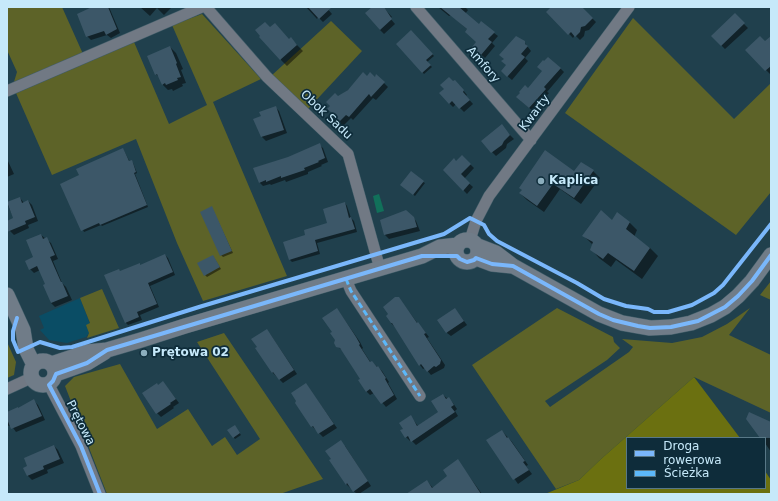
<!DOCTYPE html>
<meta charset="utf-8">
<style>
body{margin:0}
#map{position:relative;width:778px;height:501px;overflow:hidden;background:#20404d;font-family:"DejaVu Sans",sans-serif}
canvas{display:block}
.frame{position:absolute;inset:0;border:8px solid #c6e9fa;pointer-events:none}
.legend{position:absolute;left:626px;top:437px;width:140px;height:52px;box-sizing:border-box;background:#0e2c3a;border:1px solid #587887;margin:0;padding:5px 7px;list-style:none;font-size:12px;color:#c6e9fa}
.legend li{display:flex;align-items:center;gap:8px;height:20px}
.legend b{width:20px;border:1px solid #587887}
</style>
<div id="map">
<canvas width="778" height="501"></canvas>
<div class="frame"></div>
<ul class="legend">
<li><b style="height:5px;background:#7ab7fb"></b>Droga rowerowa</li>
<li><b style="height:5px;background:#5cb8fa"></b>Ścieżka</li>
</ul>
</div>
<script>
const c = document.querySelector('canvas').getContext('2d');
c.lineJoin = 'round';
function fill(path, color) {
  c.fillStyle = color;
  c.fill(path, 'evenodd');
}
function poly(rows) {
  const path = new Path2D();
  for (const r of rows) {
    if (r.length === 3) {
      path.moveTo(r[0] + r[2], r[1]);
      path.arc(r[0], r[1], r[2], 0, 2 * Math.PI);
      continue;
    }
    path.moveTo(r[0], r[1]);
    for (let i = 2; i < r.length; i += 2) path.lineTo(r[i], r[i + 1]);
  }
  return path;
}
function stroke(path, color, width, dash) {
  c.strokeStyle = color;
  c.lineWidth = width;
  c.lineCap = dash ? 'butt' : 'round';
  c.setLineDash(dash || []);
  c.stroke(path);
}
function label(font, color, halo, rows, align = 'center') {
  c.font = font + ' "DejaVu Sans",sans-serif';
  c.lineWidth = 3.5;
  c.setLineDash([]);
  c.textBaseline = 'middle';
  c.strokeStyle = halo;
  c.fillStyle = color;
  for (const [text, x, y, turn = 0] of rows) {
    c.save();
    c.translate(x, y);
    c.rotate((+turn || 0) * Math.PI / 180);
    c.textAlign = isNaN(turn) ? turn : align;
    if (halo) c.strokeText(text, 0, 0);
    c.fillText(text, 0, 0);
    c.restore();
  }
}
fill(poly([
 [80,298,90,324,89,333,86,337,67,343,49,340,40,330,44,328,39,316]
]), '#0a4d65');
fill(poly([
 [7,7,62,7,83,54,13,85,17,72,7,50],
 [202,14,261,79,213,102,287,276,203,301,177,243,136,139,52,175,16,93,134,42,169,124,207,105,172,25],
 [633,18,734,119,771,83,771,192,736,235,565,113],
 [331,21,362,51,308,109,271,76],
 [771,281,771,300,760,295],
 [102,289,119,328,87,338,89,333,86,325,90,323,80,298],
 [557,308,613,337,614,342,620,348,607,360,545,401,550,407,629,352,633,347,622,339,672,343,702,337,727,324,750,308,729,335,771,355,771,413,694,377,601,459,579,480,556,489,472,365],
 [224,333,323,479,280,494,107,494,65,386,74,377,120,364,157,429,188,409,212,446,225,437,237,455,260,439,197,342],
 [7,342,16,362,14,375,7,378]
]), '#5d6328');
fill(poly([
 [694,377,740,438,627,438,627,488,765,488,765,471,771,480,771,494,545,494,579,480,601,459]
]), '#6b7010');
fill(poly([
 [379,194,384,211,377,213,373,196]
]), '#11705a');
fill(poly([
 [95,7,109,7,120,33,111,38,107,35,91,40,87,36],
 [140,7,172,7,164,15,157,8,150,16],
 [306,7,326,7,332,14,323,22,318,17,317,19],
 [371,7,383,7,392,17,390,18,395,24,384,34,380,30],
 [438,7,465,7,468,10,465,14,479,26,494,33,498,36,492,43,495,46,485,58,477,51,477,42,468,30,451,15,449,16],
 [561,7,581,7,596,22,589,30,585,31,584,36,580,40,575,35,573,38,552,16],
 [735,15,748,28,725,49,712,36],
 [270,28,290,40,291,39,303,51,287,66,281,60],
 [411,31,434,56,427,62,432,67,424,74,397,44],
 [524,42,531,51,525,58,528,61,512,80,506,75],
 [766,43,771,43,771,73,770,74,746,50],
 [170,47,176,53,183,69,181,70,186,83,182,84,183,86,173,91,172,89,168,90,162,84,160,78,156,74],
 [560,68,564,72,547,92,549,93,533,111,521,101,528,89,543,72],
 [377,76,388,87,376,100,373,98,353,120,351,118,343,126,331,115,333,113,338,97,367,77,375,78],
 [459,85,467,95,466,96,473,104,464,112,456,104,453,107,449,103,445,89],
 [275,107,279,111,287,133,266,141,262,137,260,133,262,117],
 [505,130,514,139,507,144,506,148,496,156,492,152],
 [319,145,323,148,328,162,321,165,322,166,308,172,308,174,286,182,285,180,271,185,270,184,263,186,259,182,289,158],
 [123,149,130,162,131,161,133,163,137,173,135,174,148,207,102,226,101,225,84,232,61,184,80,176],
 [462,156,474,168,464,179,473,187,467,194,444,170,456,162],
 [7,159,14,174,7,177],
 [593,171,600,178,581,204,560,189,544,212,527,200,520,193,575,172],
 [423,182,425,183,415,196,403,186],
 [20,198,24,203,28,201,32,205,38,221,28,225,29,228,14,235,10,231,7,225,7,222,14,219,7,203],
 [345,203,347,206,351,218,354,221,357,232,317,243,320,254,292,262,290,260,306,236,329,223],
 [212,208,233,253,223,257,221,255],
 [406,211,416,221,420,231,389,239,385,235],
 [629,222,637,230,634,237,650,248,658,256,642,279,616,260,611,267,599,258,591,249,593,245,584,236],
 [41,235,51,243,58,259,53,261,62,283,66,287,72,300,55,307,51,303,46,284,40,270,34,273,30,269],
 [165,255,168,258,175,275,150,286,159,307,140,315,142,320,128,325,126,323,119,270,121,272,139,264,141,266],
 [213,256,221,269,207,277,205,275],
 [399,298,418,324,422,328,429,337,427,338,445,365,444,368,431,375,425,368,423,369,420,365,395,327,391,323],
 [337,309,360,342,363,348,362,349,371,363,372,362,382,371,389,382,388,383,397,399,386,407,374,393,370,395,366,391,361,379,343,351,337,346,333,332],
 [455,309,467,325,451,336,447,333],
 [270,334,297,374,283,383,272,372],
 [163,382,179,403,173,407,174,408,161,417,157,413,158,386],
 [306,384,337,428,323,437,312,426,298,402],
 [443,395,453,403,457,409,455,411,458,416,416,445,411,440,410,441,406,437,404,429,410,416,418,426,439,412],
 [34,401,38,405,45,420,16,432,11,425,9,426,7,425,7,413,18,409],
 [771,423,771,452,765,443,765,438,761,438],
 [236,428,241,435,235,439,228,430],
 [502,431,512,442,528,465,526,466,532,474,518,484,488,440],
 [54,446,58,450,64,463,47,470,48,473,32,480,28,476,25,469],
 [345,446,371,486,359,494,357,494,346,484],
 [458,461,482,494,415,494,427,481,433,488,448,476]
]), '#0007');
fill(poly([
 [92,7,108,7,117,29,106,35,104,31,86,37,77,14],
 [308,7,332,7,319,19],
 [372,7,384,7,392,19,380,30,365,13],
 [440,7,459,7,479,24,481,21,495,32,488,39,492,42,481,55,472,47,476,42,465,32,467,29],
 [551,7,582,7,593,18,585,26,581,27,580,32,575,37,571,32,568,35,546,12],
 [735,13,745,23,721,46,711,36],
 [265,22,270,27,275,23,289,39,291,37,297,45,280,60,259,37,260,36,255,30],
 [411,30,433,54,426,60,431,65,422,73,396,44],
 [516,36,525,41,525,44,528,46,521,54,525,57,507,77,501,71,506,65,501,61,504,59,499,55],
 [760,36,765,41,771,36,771,66,765,71,745,50],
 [170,46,177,63,176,64,181,77,177,78,178,80,166,85,165,83,162,85,157,74,155,75,147,56],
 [548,57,561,68,544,87,546,89,529,108,516,97,520,93,519,92,525,85,528,88,542,71,537,67,543,60,544,61],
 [363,72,367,76,370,72,375,77,376,74,385,82,371,97,369,94,349,117,346,115,338,123,330,115,332,113,327,109,330,106,326,102,335,93,338,96,348,90],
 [449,77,453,81,455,80,464,90,463,92,470,100,459,109,452,101,449,104,439,93,444,89,440,85],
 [276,106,284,130,261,137,253,119,261,116,259,112],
 [502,124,510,135,504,141,502,145,491,153,481,141],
 [320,143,325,158,318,161,319,162,304,168,305,170,281,178,281,176,266,182,266,180,259,183,253,168,288,157],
 [123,148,129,161,132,160,136,172,134,173,147,205,100,225,99,223,81,231,60,184,79,175,76,169],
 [545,150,574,171,581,162,594,170,574,198,553,184,537,206,519,193,522,190,519,188],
 [462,155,471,164,461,174,470,183,463,191,443,170,454,158,456,161],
 [411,171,424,181,413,195,400,185],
 [20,197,22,203,28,200,35,217,25,221,26,224,7,232,7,221,13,218,7,202],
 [345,202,349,218,351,217,355,229,315,240,318,251,289,260,283,242,305,235,304,230,327,223,323,209],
 [212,206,232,251,220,256,200,212],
 [406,210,414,217,417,227,384,235,380,220],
 [601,210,612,220,617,212,630,222,626,229,650,248,634,271,608,253,603,259,590,250,593,242,582,236],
 [41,234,43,239,47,237,55,255,50,257,61,282,62,282,68,296,51,303,43,285,45,284,37,266,29,270,25,261,33,257,26,240],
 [165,254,173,272,148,283,157,304,137,312,139,317,125,323,104,275,119,269,120,271,140,263,140,265],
 [213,255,220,267,204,276,197,263],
 [395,297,399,297,417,323,418,322,426,333,424,334,441,360,440,364,436,367,434,366,427,372,421,364,419,366,392,323,391,323,386,316,388,314,383,307],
 [337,308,356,337,360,344,359,345,370,362,372,361,377,367,378,366,386,378,385,379,394,395,381,404,370,389,366,392,358,380,360,379,351,365,340,348,336,347,334,343,335,340,330,333,332,332,322,318],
 [455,308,464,321,446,333,437,320],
 [267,329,294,370,279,380,273,372,272,373,255,348,257,347,251,339],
 [163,381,176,399,170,403,171,404,156,414,142,393,157,383,158,385],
 [306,383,334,424,318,434,313,426,311,427,295,403,296,401,291,393],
 [443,394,446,399,449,397,454,405,451,407,455,412,411,442,408,436,405,438,400,430,403,429,399,423,411,415,417,426,438,412,431,401],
 [34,399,42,416,11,429,7,419,7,412,18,407,18,408],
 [749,412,771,422,771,438,760,438,746,419],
 [235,425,240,433,233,438,227,430],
 [502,430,507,438,508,437,525,461,523,462,529,470,513,480,486,440],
 [341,440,368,481,353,492,347,483,346,485,329,460,331,459,325,451],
 [54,445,60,459,43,466,44,469,27,476,23,468,27,466,24,458],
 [458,459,481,494,406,494,427,480,432,488,447,476,443,470]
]), '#3c5768');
const street = poly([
 [206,7,267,77,348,154,380,269],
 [416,7,531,140],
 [7,91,202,7],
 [470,240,476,221,489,196,629,7],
 [346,279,351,291,420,396],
 [49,385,81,446,100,494],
 [7,389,31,378]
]);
const secondary = poly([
 [467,251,11],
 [478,246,496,253,513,266,599,314,622,323,650,328,671,327,691,323,711,315,725,307,738,296,752,281,771,255],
 [476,258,492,264,512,266],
 [7,295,23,330,26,349,34,365],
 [43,373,12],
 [51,364,87,352,107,350,141,340,185,326,422,256,440,247,458,245],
 [56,374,87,363,105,352]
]);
stroke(street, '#415d69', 12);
stroke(secondary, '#415d69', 16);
stroke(street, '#717984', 11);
stroke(secondary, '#707c88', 15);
stroke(poly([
 [346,279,351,291,420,396]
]), '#5cb8fa', 3, [6, 3]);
stroke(poly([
 [17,318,13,331,13,340,18,352,40,342,60,348,72,347,199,307,444,234,470,218,484,225,489,234,497,241,577,283,604,299,626,306,648,309,654,312,668,312,692,305,714,293,723,285,771,224],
 [100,494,81,446,49,385,53,381,56,374,87,363,107,350,422,256,457,256,460,259,467,262,474,260,476,258,492,264,513,266,599,314,613,320,638,326,650,328,671,327,698,321,725,307,738,296,752,281,771,255]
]), '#7ab7fb', 4);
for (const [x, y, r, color] of [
 [541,181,4,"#8caebd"],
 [144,353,4,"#8caebd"]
]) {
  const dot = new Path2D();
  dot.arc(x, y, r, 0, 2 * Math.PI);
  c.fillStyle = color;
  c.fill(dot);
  stroke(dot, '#0e2c3a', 1.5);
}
label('12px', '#c6e9fa', '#0e2c3a', [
 ["Amfory",483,65,49],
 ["Kwarty",535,113,-53],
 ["Obok Sadu",326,115,43],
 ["Prętowa",80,423,63]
]);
label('bold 12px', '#c6e9fa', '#0e2c3a', [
 ["Kaplica",549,181],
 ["Prętowa 02",152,353]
], 'left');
</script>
